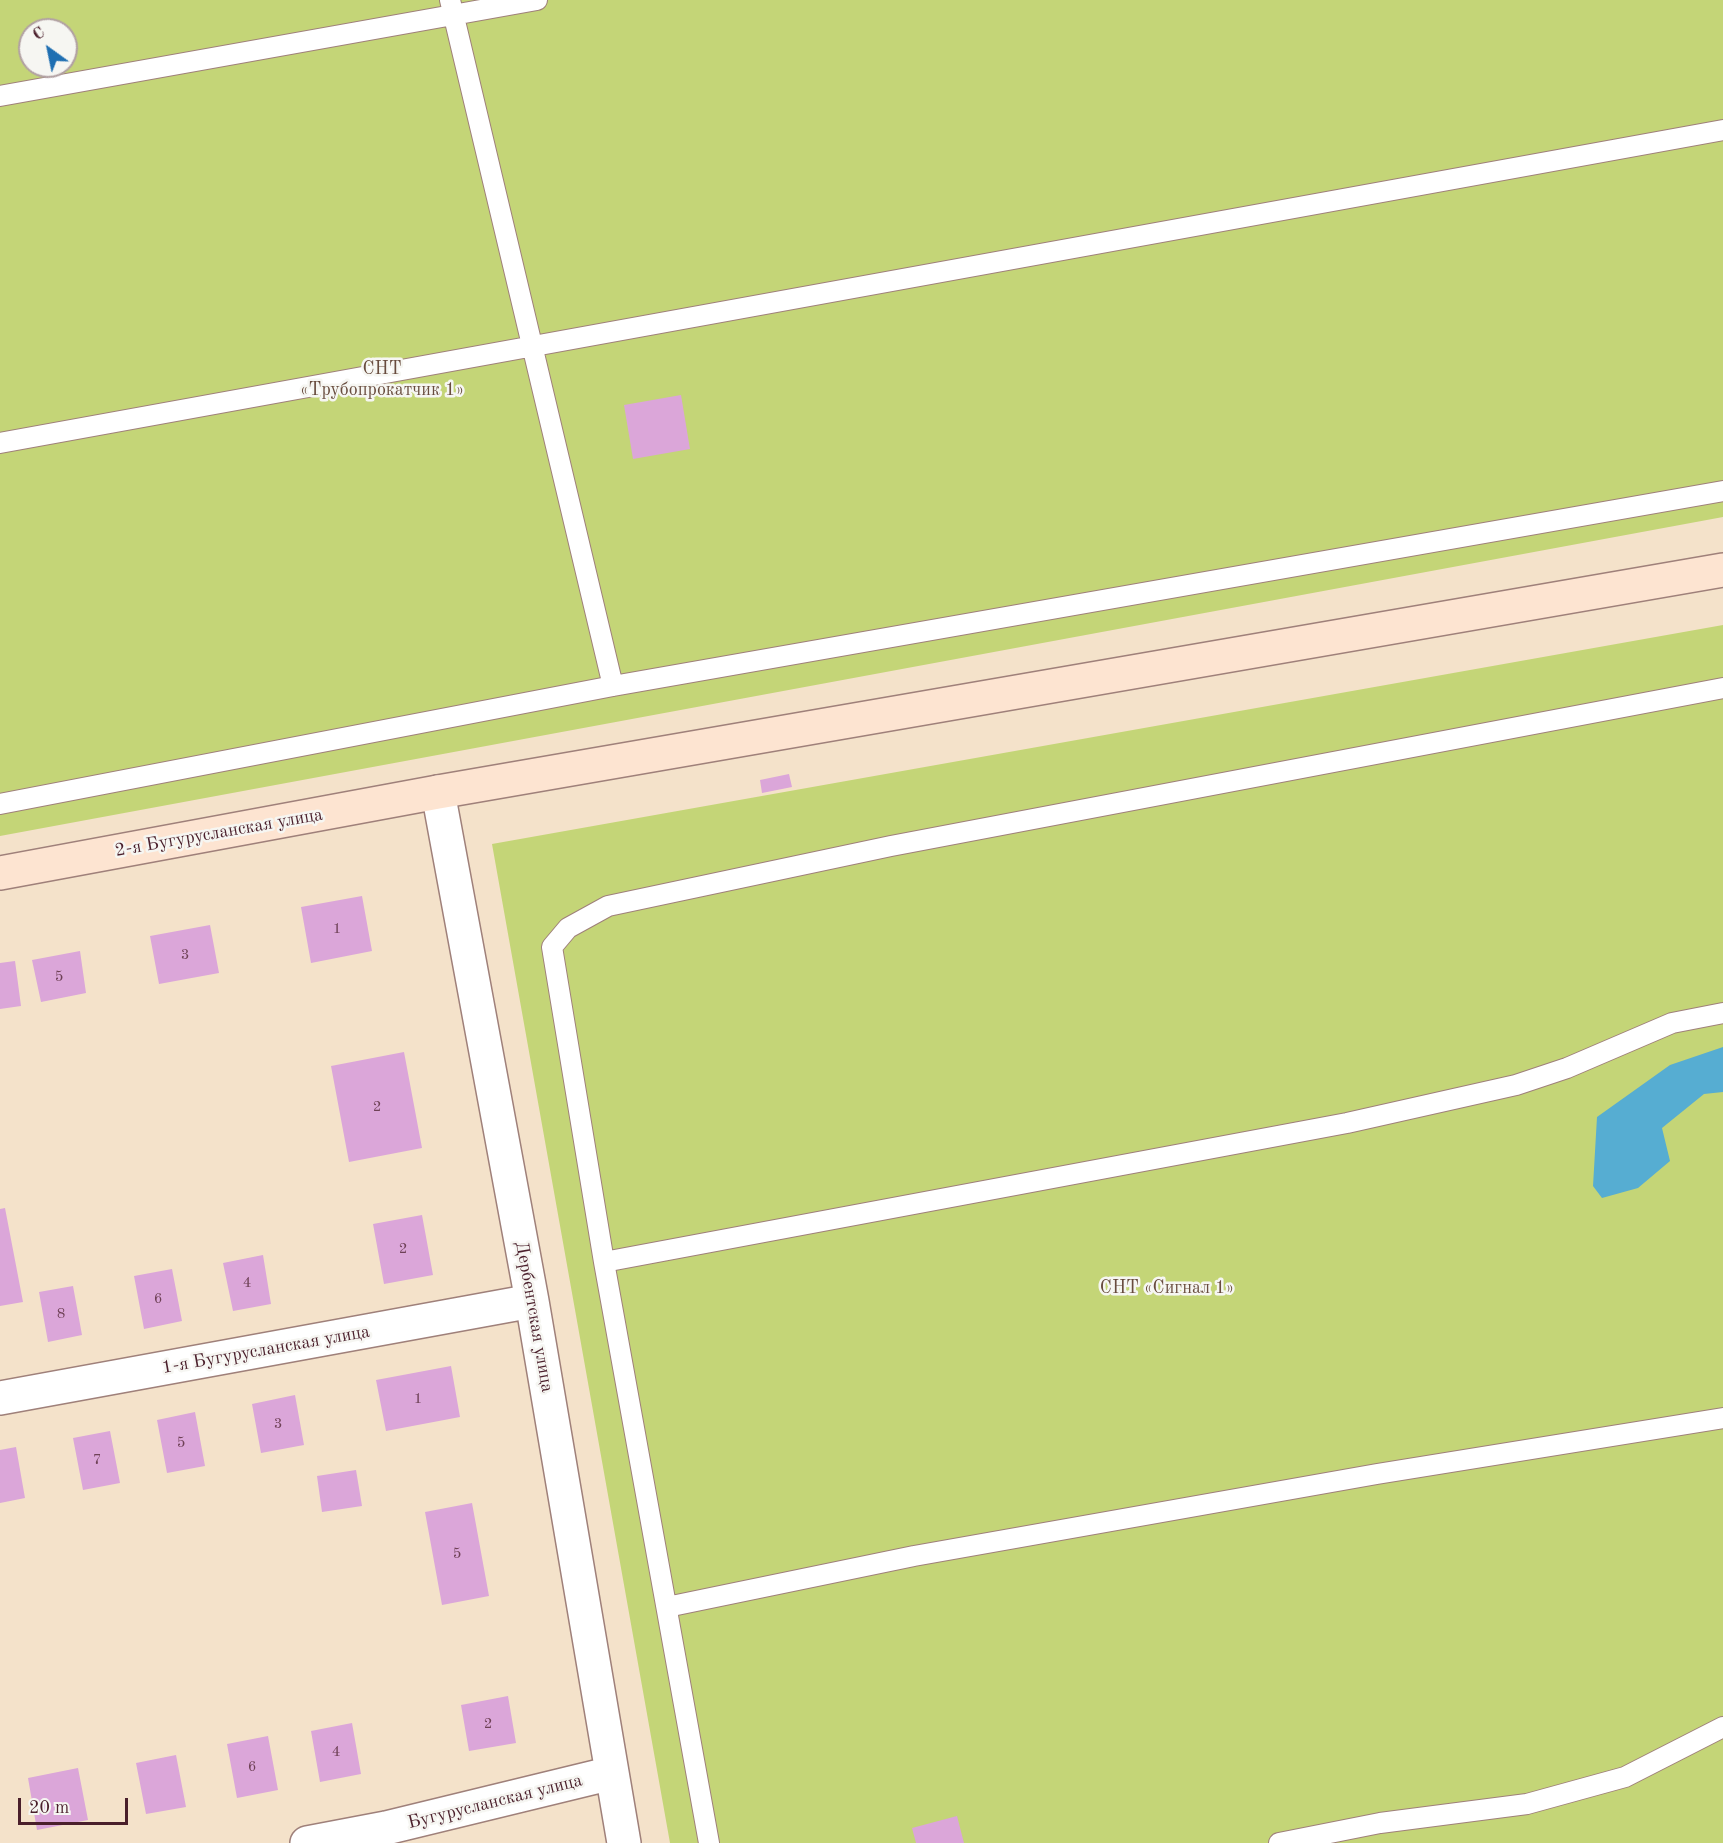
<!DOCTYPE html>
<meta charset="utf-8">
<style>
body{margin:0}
#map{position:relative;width:1723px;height:1843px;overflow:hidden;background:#f4e2ca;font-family:"Old Standard TT",serif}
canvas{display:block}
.north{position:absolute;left:18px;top:18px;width:60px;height:60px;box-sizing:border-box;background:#f6f6f2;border:2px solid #b1a0a2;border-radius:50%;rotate:327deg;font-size:16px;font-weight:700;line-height:24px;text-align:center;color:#4a1f2b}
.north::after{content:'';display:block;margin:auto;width:21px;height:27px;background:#1f6fb2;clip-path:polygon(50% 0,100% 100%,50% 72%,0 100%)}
.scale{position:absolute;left:18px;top:1798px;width:110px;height:27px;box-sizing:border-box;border:3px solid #4a1f2b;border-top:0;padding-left:8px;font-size:18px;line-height:21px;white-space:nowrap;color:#4a1f2b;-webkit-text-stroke:4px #f6f6f2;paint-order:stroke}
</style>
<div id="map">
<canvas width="1723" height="1843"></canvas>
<div class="north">С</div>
<div class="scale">20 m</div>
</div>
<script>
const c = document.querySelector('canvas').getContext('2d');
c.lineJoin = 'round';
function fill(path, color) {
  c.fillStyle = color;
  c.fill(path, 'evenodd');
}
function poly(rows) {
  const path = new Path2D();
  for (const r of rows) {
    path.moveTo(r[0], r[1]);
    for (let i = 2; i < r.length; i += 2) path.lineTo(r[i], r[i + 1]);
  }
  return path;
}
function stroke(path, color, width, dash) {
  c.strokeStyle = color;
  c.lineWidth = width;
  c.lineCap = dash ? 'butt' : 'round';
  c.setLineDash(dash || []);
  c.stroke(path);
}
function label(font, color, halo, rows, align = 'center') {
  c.font = font + ' "Old Standard TT",serif';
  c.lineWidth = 5;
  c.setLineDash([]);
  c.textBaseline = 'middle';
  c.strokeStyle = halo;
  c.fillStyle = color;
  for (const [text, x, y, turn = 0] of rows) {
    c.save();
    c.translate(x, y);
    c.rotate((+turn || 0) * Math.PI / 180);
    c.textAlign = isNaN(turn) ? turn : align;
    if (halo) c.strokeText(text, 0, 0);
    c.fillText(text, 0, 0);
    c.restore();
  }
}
fill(poly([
 [0,0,1723,0,1723,517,0,836],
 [30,30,66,30,66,66,30,66],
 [1723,625,1723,1843,670,1843,492,844]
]), '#c4d577');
fill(poly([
 [1723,1047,1723,1092,1704,1094,1662,1128,1670,1161,1638,1188,1602,1198,1593,1186,1597,1117,1670,1065]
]), '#56add2');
fill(poly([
 [681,395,690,449,633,459,624,405],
 [789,774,792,787,762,793,760,780],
 [362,896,372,951,311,963,301,907],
 [210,925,219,973,159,984,150,936],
 [80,951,86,993,41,1002,32,960],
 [15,961,21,1006,0,1009,0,963],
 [404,1052,422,1148,349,1162,331,1066],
 [5,1208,23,1302,0,1306,0,1209],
 [422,1215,433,1275,384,1284,373,1224],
 [263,1255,271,1304,233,1311,223,1263],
 [172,1269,182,1321,144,1329,134,1276],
 [73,1286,82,1335,48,1342,39,1292],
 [451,1366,460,1417,386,1431,376,1380],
 [295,1395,304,1445,261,1453,252,1404],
 [195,1412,205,1466,167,1473,157,1420],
 [110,1431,120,1483,83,1490,73,1438],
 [16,1447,25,1498,0,1503,0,1450],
 [356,1470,362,1506,322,1512,317,1476],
 [472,1503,489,1596,442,1605,425,1512],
 [508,1696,516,1743,469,1751,461,1705],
 [352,1723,361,1774,320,1782,311,1731],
 [268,1736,278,1790,237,1798,227,1744],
 [176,1755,186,1807,146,1814,136,1763],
 [78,1768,88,1820,37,1830,28,1778],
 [957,1816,964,1843,916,1843,912,1828]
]), '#dba6d9');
const lane = poly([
 [450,0,613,686],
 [0,96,537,0],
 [0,443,1723,130],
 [0,804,613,686,1723,491],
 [604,1262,1347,1123,1516,1085,1567,1068,1672,1023,1723,1013],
 [667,1607,914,1556,1377,1474,1723,1418],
 [709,1843,604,1262,552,947,568,928,608,906,891,846,1723,688],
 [1279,1843,1380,1823,1527,1804,1625,1777,1723,1727]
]);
const street = poly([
 [438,792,532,1301,624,1843],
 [0,1398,532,1301],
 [307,1843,386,1828,612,1773]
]);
const secondary = poly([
 [0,873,438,792,1723,570]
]);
stroke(lane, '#9f807a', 22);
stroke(street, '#9f807a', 36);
stroke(secondary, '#9f807a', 36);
stroke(lane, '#fff', 20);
stroke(street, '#fff', 33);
stroke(secondary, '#fde4d1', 33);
label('15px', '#6e4156', null, [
 ["1",337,929],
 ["3",185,955],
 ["5",59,977],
 ["2",377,1107],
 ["2",403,1249],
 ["4",247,1283],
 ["6",158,1299],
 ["8",61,1314],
 ["1",418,1399],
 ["3",278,1424],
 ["5",181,1443],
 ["7",97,1460],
 ["5",457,1554],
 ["2",488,1724],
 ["4",336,1752],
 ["6",252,1767]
]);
label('18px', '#684c3e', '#f6f6f2', [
 ["СНТ",382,369],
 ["«Трубопрокатчик 1»",382,390],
 ["СНТ «Сигнал 1»",1167,1288]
]);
label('18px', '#4a1f2b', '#f6f6f2', [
 ["2-я Бугурусланская улица",219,833,-10],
 ["Дербентская улица",534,1317,80],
 ["1-я Бугурусланская улица",266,1350,-10],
 ["Бугурусланская улица",495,1802,-14]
]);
</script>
